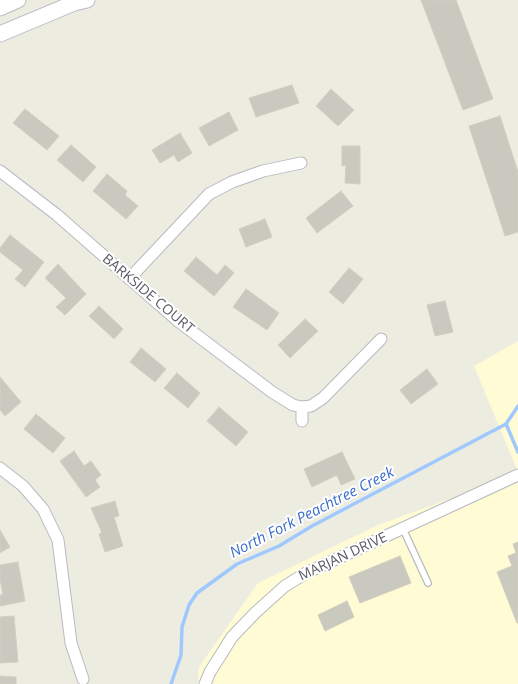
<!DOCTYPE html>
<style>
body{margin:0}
canvas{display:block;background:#edece1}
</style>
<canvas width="518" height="684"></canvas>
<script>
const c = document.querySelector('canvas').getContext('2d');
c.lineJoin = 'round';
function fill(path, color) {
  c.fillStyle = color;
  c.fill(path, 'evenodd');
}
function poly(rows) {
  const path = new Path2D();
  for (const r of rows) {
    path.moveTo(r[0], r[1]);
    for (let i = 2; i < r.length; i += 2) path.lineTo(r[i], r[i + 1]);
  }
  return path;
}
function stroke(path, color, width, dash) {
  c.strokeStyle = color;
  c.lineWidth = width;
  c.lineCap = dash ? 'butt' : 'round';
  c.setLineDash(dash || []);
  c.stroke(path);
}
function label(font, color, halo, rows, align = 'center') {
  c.font = font + ' "Open Sans",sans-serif';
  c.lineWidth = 4;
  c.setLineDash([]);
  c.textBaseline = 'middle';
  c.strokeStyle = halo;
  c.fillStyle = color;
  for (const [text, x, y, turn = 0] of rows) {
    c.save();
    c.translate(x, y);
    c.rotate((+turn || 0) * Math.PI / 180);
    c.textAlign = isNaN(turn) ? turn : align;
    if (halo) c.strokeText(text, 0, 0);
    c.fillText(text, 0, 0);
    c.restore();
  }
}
fill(poly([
 [518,341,518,472,474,366],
 [518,474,518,684,198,684,199,667,258,583,378,525]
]), '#fffbd4');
stroke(poly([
 [506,424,518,452],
 [171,684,181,655,182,627,189,605,197,593,237,564,279,546,312,526,506,424,518,406]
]), '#9fc8ff', 3.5);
const building = poly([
 [421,0,456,0,493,99,463,110,421,0],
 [292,85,299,103,256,117,249,98,292,85],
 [331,89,354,110,338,126,316,106,331,89],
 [25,109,59,136,47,150,13,123,25,109],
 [229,112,238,130,209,146,199,128,229,112],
 [500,116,518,172,518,232,505,236,469,126,500,116],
 [180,133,192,153,178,162,174,155,160,163,152,150,180,133],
 [71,145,96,167,83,182,57,160,71,145],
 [342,146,360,146,360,184,345,183,346,165,342,166,342,146],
 [107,174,127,191,125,195,138,206,126,219,93,191,107,174],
 [341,191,353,206,317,233,306,218,341,191],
 [265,219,272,237,246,247,239,229,265,219],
 [10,235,44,262,25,287,15,279,23,270,0,252,0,248,10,235],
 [196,257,217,275,225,265,234,273,214,296,184,271,196,257],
 [58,264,86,294,65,315,56,307,66,298,45,278,58,264],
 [349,268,363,279,343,304,329,292,349,268],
 [246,289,279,313,267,330,233,307,246,289],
 [445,301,453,332,435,336,427,305,445,301],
 [99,306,123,329,114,339,89,316,99,306],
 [305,319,318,331,290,358,278,345,305,319],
 [141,348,166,369,155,382,130,362,141,348],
 [427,369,438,384,411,404,400,390,427,369],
 [177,373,200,393,188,408,164,388,177,373],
 [0,377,21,402,5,416,0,410,0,377],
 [219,407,248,432,236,446,207,421,219,407],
 [36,414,65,438,53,453,24,429,36,414],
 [74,451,84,466,91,461,101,475,95,480,100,487,86,497,60,461,74,451],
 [342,452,355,479,341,485,337,475,312,487,304,469,342,452],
 [115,501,119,516,114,517,123,546,105,552,99,534,102,533,91,508,115,501],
 [0,530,10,547,0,553,0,530],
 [518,542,518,623,517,623,497,572,512,566,508,556,516,553,513,544,518,542],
 [400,556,411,583,360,603,349,577,400,556],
 [18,562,25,601,0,606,0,595,3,595,0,579,0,565,18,562],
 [347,601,354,617,325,631,318,615,347,601],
 [14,616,18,662,0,663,0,617,14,616],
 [0,676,16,677,16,684,0,684,0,676]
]);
fill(building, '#cac9c0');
stroke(building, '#d2cfbf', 1);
const service = poly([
 [403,529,428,583]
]);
const minor = poly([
 [0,171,57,215,178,321,272,392,293,405,302,407,311,406,323,398,381,339],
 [129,279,209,194,232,182,263,171,301,163],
 [302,407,302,421],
 [0,468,23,486,43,509,58,540,71,643,83,679],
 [205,684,210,672,232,637,255,613,285,586,306,573,518,475]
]);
const secondary = poly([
 [0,8,18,0],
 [0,34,74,3,87,0]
]);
stroke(service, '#b9bac1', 8);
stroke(minor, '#b9bac1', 13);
stroke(secondary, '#b9bcc3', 17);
stroke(service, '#fff', 5.5);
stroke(minor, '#fff', 11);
stroke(secondary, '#fff', 15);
label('14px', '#595c63', '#fff', [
 ["BARKSIDE COURT",148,294,40],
 ["MARJAN DRIVE",343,557,-25]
]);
label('italic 15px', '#3b6cc8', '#fff', [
 ["North Fork Peachtree Creek",312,513,-27]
]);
</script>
